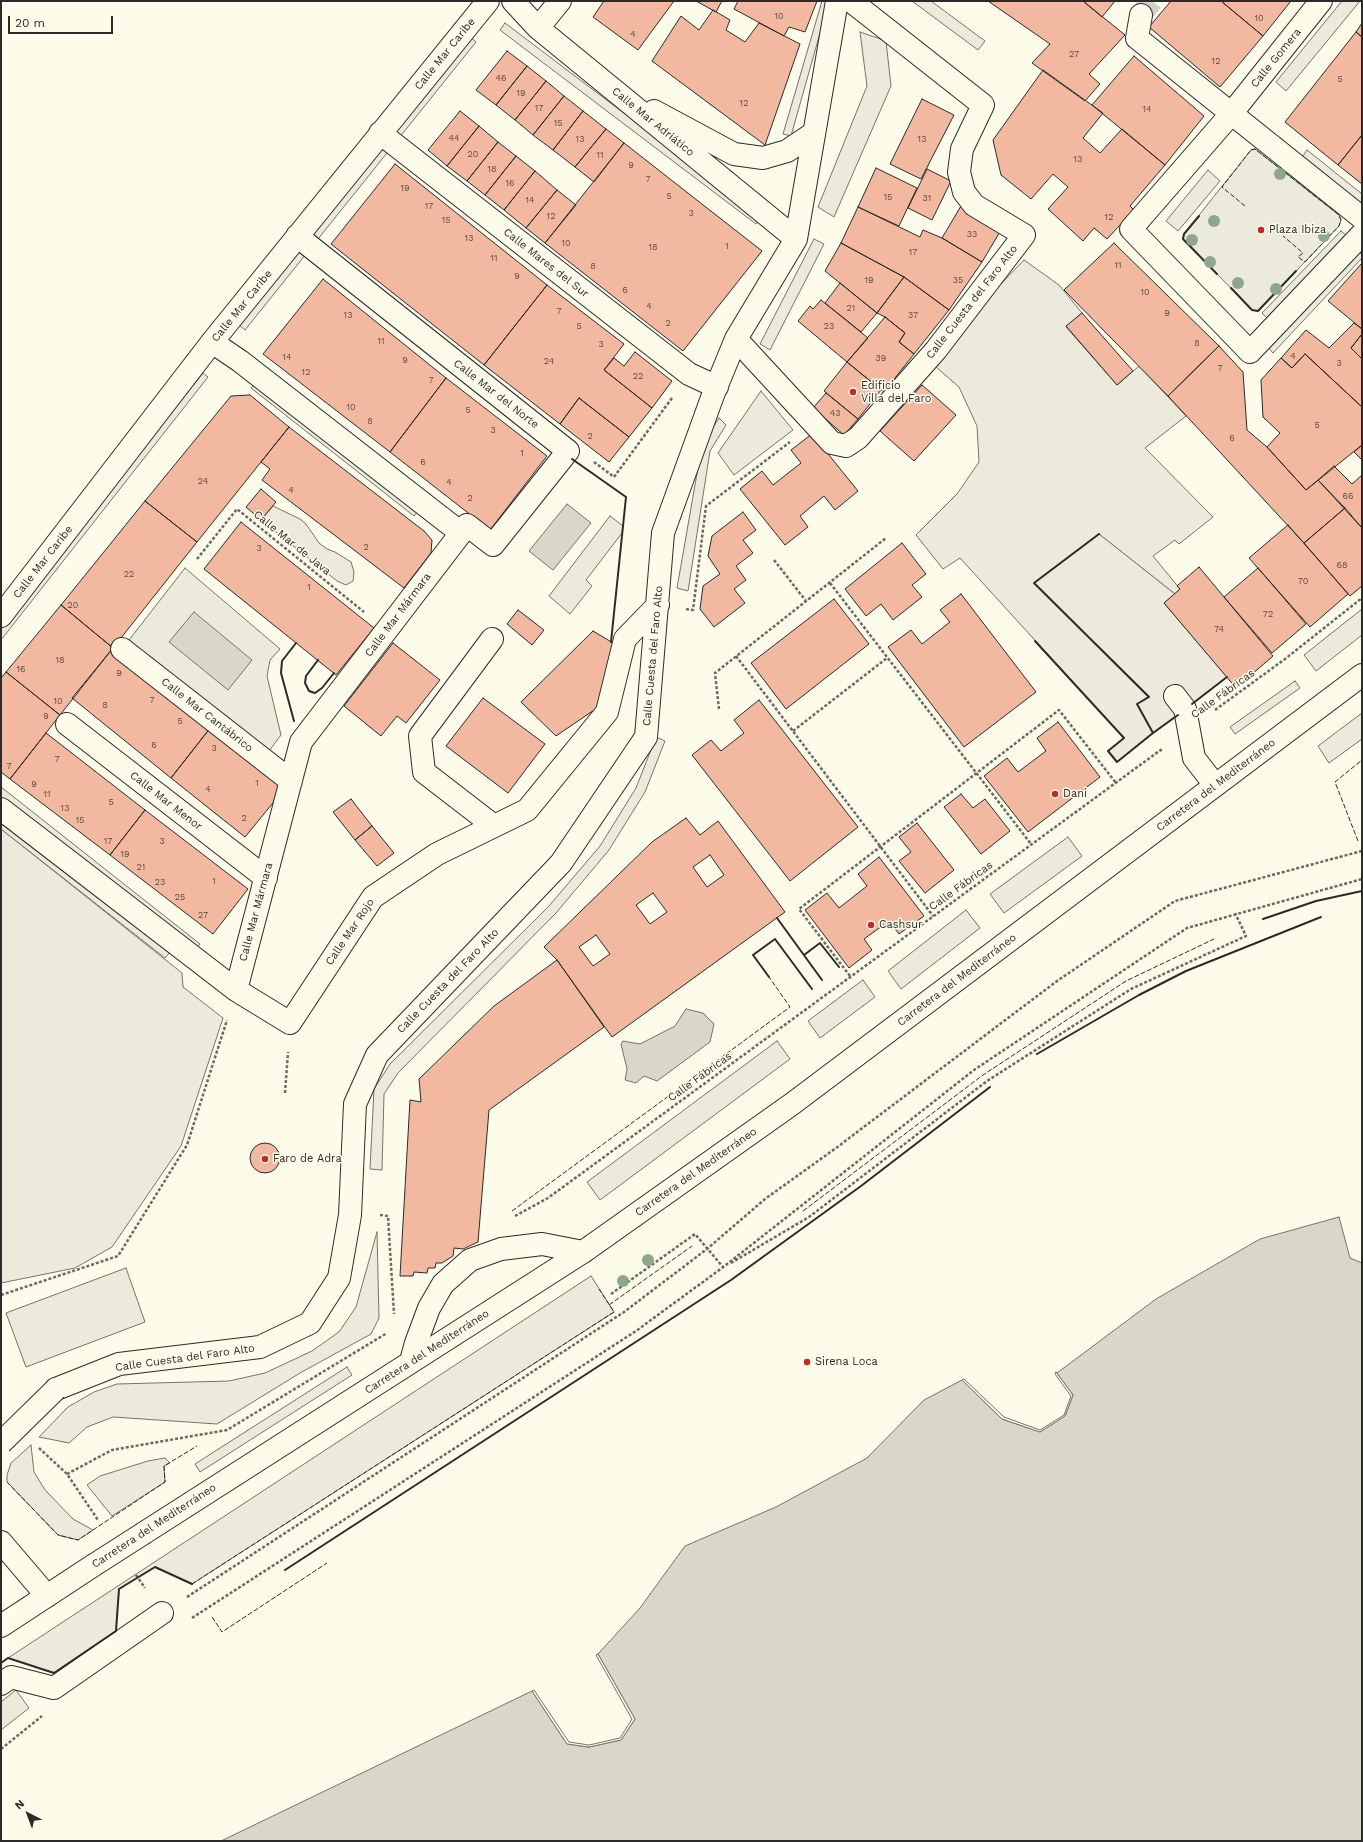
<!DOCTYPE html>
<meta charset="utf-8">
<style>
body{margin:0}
#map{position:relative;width:1363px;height:1842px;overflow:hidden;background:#fdfbea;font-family:"Work Sans",sans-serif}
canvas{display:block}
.frame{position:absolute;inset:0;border:2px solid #2b2b2b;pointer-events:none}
.north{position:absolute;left:8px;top:1794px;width:40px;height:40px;-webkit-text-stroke:3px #fdfbea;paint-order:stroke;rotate:318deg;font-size:11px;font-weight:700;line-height:16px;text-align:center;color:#2b2b2b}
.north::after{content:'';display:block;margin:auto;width:14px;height:18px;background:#2b2b2b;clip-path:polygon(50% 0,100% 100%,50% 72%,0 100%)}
.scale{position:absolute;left:8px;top:16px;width:105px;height:18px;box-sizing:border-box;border:2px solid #2b2b2b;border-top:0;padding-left:5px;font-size:12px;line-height:14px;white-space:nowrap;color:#2b2b2b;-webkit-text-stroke:3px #fdfbea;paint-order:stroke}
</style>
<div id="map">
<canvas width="1363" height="1842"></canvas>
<div class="frame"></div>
<div class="north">N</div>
<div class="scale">20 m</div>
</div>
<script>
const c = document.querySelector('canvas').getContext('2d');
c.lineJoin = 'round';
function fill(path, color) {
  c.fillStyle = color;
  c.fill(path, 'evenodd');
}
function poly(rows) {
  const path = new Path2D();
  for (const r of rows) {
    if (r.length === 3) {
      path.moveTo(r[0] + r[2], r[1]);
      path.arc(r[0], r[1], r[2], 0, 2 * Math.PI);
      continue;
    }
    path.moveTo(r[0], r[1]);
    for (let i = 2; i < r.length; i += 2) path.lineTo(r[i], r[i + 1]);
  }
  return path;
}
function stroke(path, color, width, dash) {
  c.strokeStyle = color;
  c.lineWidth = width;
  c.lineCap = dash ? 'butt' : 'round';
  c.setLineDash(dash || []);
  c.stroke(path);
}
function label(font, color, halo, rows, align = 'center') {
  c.font = font + ' "Work Sans",sans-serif';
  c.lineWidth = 3;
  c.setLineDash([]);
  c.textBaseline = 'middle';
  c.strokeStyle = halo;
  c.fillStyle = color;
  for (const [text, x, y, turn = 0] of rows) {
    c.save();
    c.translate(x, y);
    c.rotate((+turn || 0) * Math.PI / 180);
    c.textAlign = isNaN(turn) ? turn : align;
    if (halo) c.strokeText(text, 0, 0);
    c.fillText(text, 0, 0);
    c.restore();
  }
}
const green = poly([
 [1024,260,1059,285,1082,313,1066,327,1117,385,1139,366,1186,416,1145,448,1213,517,1179,544,1175,540,1153,556,1180,589,1175,594,1099,534,1034,583,1149,697,1137,704,1153,733,1117,762,1108,751,1124,738,960,558,943,569,916,535,957,494,979,462,977,426,959,387,936,367,974,312,1024,260],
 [761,391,793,430,734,475,718,453,761,391],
 [273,506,300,519,306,524,319,543,327,549,335,552,351,562,354,572,353,581,346,585,337,581,261,520,273,506],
 [610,516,623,526,622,533,586,580,592,586,570,614,549,596,610,516],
 [185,568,280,649,270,660,267,676,281,735,266,755,126,644,185,568],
 [1,829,182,973,183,987,223,1018,181,1146,112,1247,75,1268,1,1283,1,829],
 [377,1232,379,1318,371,1334,300,1373,217,1424,113,1417,87,1427,69,1443,39,1437,68,1407,94,1392,117,1384,229,1381,265,1373,312,1351,339,1332,356,1307,377,1232],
 [591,1276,614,1312,192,1584,155,1567,119,1589,116,1631,54,1673,8,1658,591,1276],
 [31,1445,34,1472,45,1490,73,1519,93,1530,78,1540,58,1535,7,1482,7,1475,11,1463,31,1445],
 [165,1458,170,1463,164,1466,165,1482,112,1516,87,1485,100,1476,148,1461,165,1458]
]);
fill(green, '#ecebdb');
stroke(green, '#74746e', 1);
const parking = poly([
 [822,1,829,1,791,136,783,134,822,1],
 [912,1,931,1,985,41,978,50,912,1],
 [1342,1,1360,1,1286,91,1276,82,1342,1],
 [505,23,761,217,756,224,500,30,505,23],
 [860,32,886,41,891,86,834,217,818,207,867,86,860,32],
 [469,36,476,42,245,330,239,325,469,36],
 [1255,149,1339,215,1341,220,1339,226,1258,311,1252,310,1183,239,1184,234,1251,150,1255,149],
 [1307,150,1362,194,1362,207,1301,159,1307,150],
 [1208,170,1220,181,1178,231,1166,221,1208,170],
 [1341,231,1346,235,1267,318,1262,313,1341,231],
 [814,239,824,244,770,350,760,344,814,239],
 [1357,250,1362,255,1362,258,1273,353,1267,346,1357,250],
 [203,373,208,377,1,640,1,629,203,373],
 [256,383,418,511,414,516,251,388,256,383],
 [719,418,726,425,710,451,688,591,677,588,702,445,719,418],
 [1099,534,1175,594,1164,603,1227,677,1153,733,1137,704,1149,696,1034,583,1099,534],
 [1362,609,1362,635,1316,671,1304,655,1362,609],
 [1295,681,1300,688,1235,734,1230,727,1295,681],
 [1362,713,1362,739,1329,763,1318,746,1362,713],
 [656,737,665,741,645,792,609,850,556,913,398,1073,384,1094,382,1170,370,1169,374,1089,390,1064,549,906,600,846,636,788,656,737],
 [1,787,200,944,195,951,1,798,1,787],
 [1,818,170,952,165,958,1,829,1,818],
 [1068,837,1082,856,1004,913,990,894,1068,837],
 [966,910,980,928,901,989,888,971,966,910],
 [863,980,875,997,820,1038,808,1021,863,980],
 [777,1041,790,1059,600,1200,587,1182,777,1041],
 [126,1268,145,1322,26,1367,6,1313,126,1268],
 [347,1367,352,1375,200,1472,195,1464,347,1367],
 [16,1690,29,1708,1,1730,1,1702,16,1690]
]);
fill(parking, '#eceadb');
stroke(parking, '#74746e', 1);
const water = poly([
 [567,504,591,523,553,570,529,551,567,504],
 [194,612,252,660,228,690,169,642,194,612],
 [686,1009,703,1013,714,1024,710,1042,657,1081,644,1076,636,1083,625,1080,627,1069,621,1044,623,1041,640,1044,675,1026,686,1009],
 [1339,1217,1350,1258,1362,1263,1362,1841,221,1841,532,1691,567,1744,589,1747,621,1740,635,1719,598,1654,640,1608,685,1546,776,1507,867,1458,924,1400,962,1380,1002,1419,1040,1432,1065,1416,1073,1395,1057,1373,1156,1299,1260,1239,1339,1217]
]);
fill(water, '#d8d7c9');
stroke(water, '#74746e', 1);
const pier = poly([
 [1056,1372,1073,1395,1065,1416,1040,1432,1002,1419,962,1380,964,1379,1004,1417,1040,1430,1064,1415,1071,1396,1055,1374,1056,1372],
 [598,1654,635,1719,621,1740,589,1747,567,1744,532,1691,534,1690,569,1742,589,1745,620,1738,632,1719,596,1655,598,1654]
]);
fill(pier, '#fdfbea');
stroke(pier, '#74746e', 1);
const building = poly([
 [604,1,674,1,638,50,593,17,604,1],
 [696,1,722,1,716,12,696,1],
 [738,1,817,1,805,32,789,27,784,36,734,9,738,1],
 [988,1,1083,1,1125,35,1089,74,1100,84,1085,101,1032,63,1050,44,988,1],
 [1083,1,1115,1,1102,17,1083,1],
 [1171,1,1221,1,1263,36,1220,87,1149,27,1171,1],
 [1221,1,1291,1,1263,36,1221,1],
 [713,10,730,20,726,30,745,42,759,23,800,44,765,145,652,61,681,16,699,30,713,10],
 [1362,23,1362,37,1356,32,1362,23],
 [1356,32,1362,37,1362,135,1338,165,1285,122,1356,32],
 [507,51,527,66,496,105,476,90,507,51],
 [1134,56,1204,116,1165,165,1092,105,1134,56],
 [527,66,546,81,515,120,496,105,527,66],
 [1043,70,1103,113,1083,138,1100,153,1122,129,1165,165,1130,206,1134,210,1107,239,1094,228,1083,241,1048,209,1068,187,1053,174,1031,199,1001,175,993,140,1043,70],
 [546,81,564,96,533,135,515,120,546,81],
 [564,96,583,111,553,150,533,135,564,96],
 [922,99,954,115,921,179,890,164,922,99],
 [460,111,479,126,447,166,428,150,460,111],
 [583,111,606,129,575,167,553,150,583,111],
 [479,126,498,142,467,181,447,166,479,126],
 [606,129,624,143,594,182,575,167,606,129],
 [1362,135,1362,184,1338,165,1362,135],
 [498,142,516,156,485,195,467,181,498,142],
 [624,143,762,251,683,351,545,243,624,143],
 [516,156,535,171,504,210,485,195,516,156],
 [395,164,547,285,484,365,331,244,395,164],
 [876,168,917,188,899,226,858,207,876,168],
 [927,169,951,181,932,220,908,208,927,169],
 [535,171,557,190,526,228,504,210,535,171],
 [557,190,576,205,545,243,526,228,557,190],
 [961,206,1001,230,982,262,942,238,961,206],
 [858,207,920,237,923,230,942,238,982,262,949,310,904,277,841,243,858,207],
 [841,243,904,277,877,313,825,271,841,243],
 [1114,243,1219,346,1168,396,1064,290,1114,243],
 [1362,263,1362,329,1328,301,1362,263],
 [904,277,949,310,914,354,899,342,905,333,885,317,877,313,904,277],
 [323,279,446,378,390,452,263,354,323,279],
 [840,283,877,313,861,332,825,303,840,283],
 [547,285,624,344,604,370,652,408,629,437,579,398,560,424,484,365,547,285],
 [821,300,868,338,847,362,798,321,810,306,813,309,821,300],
 [1082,313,1133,371,1117,385,1066,326,1082,313],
 [885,317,905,333,899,342,914,354,884,392,847,362,885,317],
 [1354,323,1362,329,1362,334,1351,348,1362,359,1362,407,1305,354,1292,368,1281,358,1306,330,1329,348,1354,323],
 [1362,334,1362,359,1351,348,1362,334],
 [1219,346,1243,372,1247,430,1267,447,1306,490,1318,480,1345,508,1304,543,1168,396,1219,346],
 [635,352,672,381,652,408,604,370,614,358,624,366,635,352],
 [1305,354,1362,407,1362,445,1306,490,1267,447,1280,433,1263,417,1261,380,1281,358,1292,368,1305,354],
 [847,362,881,390,858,419,824,391,847,362],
 [446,378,547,456,490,530,390,452,446,378],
 [922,385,956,415,914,461,880,431,922,385],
 [826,393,858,419,844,435,813,408,826,393],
 [250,395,289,427,197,542,145,501,231,396,250,395],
 [579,398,629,437,609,462,560,424,579,398],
 [289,427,424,531,432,540,431,553,404,588,262,480,270,469,261,462,289,427],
 [812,434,858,491,835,510,824,496,800,516,808,527,785,545,740,489,762,471,773,485,801,463,791,450,812,434],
 [1362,445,1362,460,1354,452,1362,445],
 [1334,466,1352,484,1362,475,1362,528,1318,480,1334,466],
 [261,489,276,502,261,520,246,507,261,489],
 [145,501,197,542,113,648,61,605,145,501],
 [1345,508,1362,528,1362,586,1350,596,1304,543,1345,508],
 [743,512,756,530,743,540,753,553,736,566,746,580,734,589,745,603,714,627,700,609,703,586,720,574,708,556,712,536,743,512],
 [241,522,374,628,336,675,204,569,241,522],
 [1288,525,1348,594,1310,627,1249,558,1288,525],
 [902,543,926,574,912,585,922,597,893,620,881,604,866,616,845,589,902,543],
 [1199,567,1273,656,1236,688,1164,603,1180,589,1177,586,1199,567],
 [1258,568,1306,624,1272,653,1224,597,1258,568],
 [961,594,1036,692,964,747,888,647,911,630,922,644,950,622,940,610,961,594],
 [834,599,869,644,786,709,751,663,834,599],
 [61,605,113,648,60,715,6,672,61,605],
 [518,610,544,630,532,645,507,624,518,610],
 [593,631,618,646,600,706,556,736,521,702,593,631],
 [393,643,440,680,406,723,397,716,381,736,344,706,393,643],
 [113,648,211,727,171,778,72,698,113,648],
 [6,672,60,715,10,779,1,772,1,678,6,672],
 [483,698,545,744,508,793,446,746,483,698],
 [759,700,858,827,790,881,692,755,711,740,721,751,744,733,734,720,759,700],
 [1058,722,1100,777,1028,832,984,776,1007,758,1018,772,1046,751,1037,738,1058,722],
 [211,727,286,787,245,837,171,778,211,727],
 [46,733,145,810,110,855,10,779,46,733],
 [961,794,973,808,985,799,1010,831,981,854,944,807,961,794],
 [351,799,372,826,355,840,333,812,351,799],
 [145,810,248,889,213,934,110,855,145,810],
 [686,818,700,835,718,821,785,912,612,1037,557,960,544,947,652,842,686,818],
 [710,855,724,875,707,887,693,867,710,855],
 [653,893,667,912,650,924,636,905,653,893],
 [596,935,610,954,593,966,579,947,596,935],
 [917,823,954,870,925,893,899,861,911,852,899,837,917,823],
 [372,826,394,853,377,866,355,840,372,826],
 [879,857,924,916,899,934,889,921,864,939,872,950,849,968,805,910,827,893,839,908,867,886,858,874,879,857],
 [557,960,604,1027,489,1110,478,1242,463,1249,454,1248,453,1256,442,1263,436,1263,435,1268,428,1268,427,1273,414,1272,413,1276,400,1276,410,1100,421,1102,419,1079,494,1006,557,960],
 [265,1158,15]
]);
fill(building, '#f2b8a0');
stroke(building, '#2b2b2b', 1);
stroke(poly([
 [1141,15,1152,1]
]), '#d3d1c4', 22, [22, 11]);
const minor = poly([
 [513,1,538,28,796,239],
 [1321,1,1231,114,1131,229,1250,352,1362,234],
 [1141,15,1137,38,1362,218],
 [538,28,560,1],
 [654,111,734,154,763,158,787,151,814,133],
 [380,133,689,374,717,387],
 [297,236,568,451,493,545,467,525,461,533],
 [736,339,832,443,846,446,858,438,936,350,1024,235,974,205,964,192,959,172,962,149,983,105,851,1],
 [212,342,240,361,461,533,301,742,236,990],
 [1,616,212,342,488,1],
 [492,639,420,736,424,772,494,826],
 [122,649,291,781],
 [1175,696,1185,709,1194,758,1215,785],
 [67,724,266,878],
 [1,809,236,990,290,1023,373,897,437,854,527,810,607,712,625,639,658,605],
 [411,1361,416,1343,429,1308,443,1284,470,1260,501,1249,542,1244,583,1252],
 [56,1389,119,1364,260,1347,310,1323,339,1278,350,1215,355,1104,377,1055,561,863,646,737,663,533,713,395,736,339,796,239,837,1],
 [1,1542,47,1596],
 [1,1684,11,1677,54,1688,162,1613]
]);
const highway = poly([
 [144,1533,583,1252,792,1104,1362,675],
 [1,1626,94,1565]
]);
stroke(minor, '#2b2b2b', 24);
stroke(highway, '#2b2b2b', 24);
stroke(poly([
 [594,462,614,477,672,398],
 [197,559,237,509,364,612],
 [774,560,806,601],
 [830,583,1031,844],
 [686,609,693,610,706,506,790,442],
 [736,656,933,916],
 [719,709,715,673,886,538],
 [1215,710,1285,659,1362,598],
 [793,731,887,658],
 [850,976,799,909,1059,710,1116,783],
 [285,1093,288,1052],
 [380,1215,388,1216,394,1314],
 [515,1216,548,1198,1162,749],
 [731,1263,809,1217,987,1081,1131,989,1246,936,1235,913],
 [611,1294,695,1234,723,1267],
 [1,1295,118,1256,187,1145,227,1020],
 [39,1448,67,1474,98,1520],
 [67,1474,112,1450,227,1430,387,1333],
 [136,1575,145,1588],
 [187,1597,624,1312,707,1249,765,1199,836,1148,1057,981,1175,901,1362,851],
 [192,1618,636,1331,722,1268,974,1070,1187,928,1362,879],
 [1,1749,42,1716]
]), '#6a6964', 2.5, [3, 2]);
stroke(minor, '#fdfbea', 22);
stroke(highway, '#fdfbea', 22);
const minorBridge = poly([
 [1,1443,56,1389]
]);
const highwayBridge = poly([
 [94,1565,144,1533]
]);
stroke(minorBridge, '#2b2b2b', 24, []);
stroke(highwayBridge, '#2b2b2b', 24, []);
stroke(minorBridge, '#fdfbea', 22);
stroke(highwayBridge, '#fdfbea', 22);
stroke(poly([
 [1245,206,1222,187,1251,150,1255,149,1339,215,1341,220,1339,226,1305,262,1298,257,1303,253,1283,236],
 [1358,841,1335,782,1362,760],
 [512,1211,790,1007,769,977],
 [803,1211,983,1075,1126,981,1214,939],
 [609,1305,692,1246],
 [7,1482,58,1535,78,1540,165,1482,164,1466,197,1446],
 [192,1584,614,1312,599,1289],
 [212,1617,222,1632,327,1563]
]), '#2b2b2b', 1, [5, 2]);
stroke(poly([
 [1199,216,1184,234,1183,239,1217,274],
 [1231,288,1252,310,1258,311,1296,271],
 [572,459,626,497,611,642],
 [1099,534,1034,583,1149,697,1137,704,1153,733,1178,715],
 [1035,641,1124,738,1108,751,1117,762,1153,733],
 [318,660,306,676,305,683,309,691,315,693,322,688,334,673],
 [1192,704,1227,677],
 [294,721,281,673,282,661,296,643],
 [777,918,822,980],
 [1263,919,1316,901,1362,891],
 [804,955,820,943,839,967],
 [769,977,753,955,775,939,812,989],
 [1037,1054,1139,995,1186,971,1321,917],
 [285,1570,731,1280,861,1186,990,1087],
 [1,1663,8,1658,54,1673,116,1631,119,1589,155,1567,192,1584]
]), '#2b2b2b', 2);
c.fillStyle = '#8ea78a';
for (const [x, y] of [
 [1280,174],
 [1214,221],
 [1324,236],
 [1192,240],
 [1210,262],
 [1238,283],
 [1276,289],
 [648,1260],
 [623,1281]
]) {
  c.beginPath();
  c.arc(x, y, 6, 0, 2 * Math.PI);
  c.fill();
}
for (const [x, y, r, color] of [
 [1261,230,4,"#c62828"],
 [853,392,4,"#c62828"],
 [1055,794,4,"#c62828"],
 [871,925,4,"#c62828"],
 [265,1159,4,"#c62828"],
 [807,1362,4,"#c62828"]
]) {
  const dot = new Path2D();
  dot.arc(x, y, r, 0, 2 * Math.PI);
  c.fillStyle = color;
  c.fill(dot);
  stroke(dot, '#fdfbea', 1.5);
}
label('9px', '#5d4e48', null, [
 ["10",779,16],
 ["10",1259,18],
 ["4",633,34],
 ["27",1074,54],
 ["12",1216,61],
 ["46",501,78],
 ["5",1340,79],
 ["19",521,93],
 ["12",744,103],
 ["17",539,108],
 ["14",1147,109],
 ["15",558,123],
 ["44",454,138],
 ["13",580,139],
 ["13",922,139],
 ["20",473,154],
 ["11",600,155],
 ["13",1078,159],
 ["9",631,165],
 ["18",492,169],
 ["7",648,179],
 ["16",510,183],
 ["19",405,188],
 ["5",669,196],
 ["15",888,197],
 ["31",927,198],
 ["14",530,200],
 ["17",429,206],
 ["3",691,213],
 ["12",551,216],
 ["12",1109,217],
 ["15",446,220],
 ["33",972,234],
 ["13",469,238],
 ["10",566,243],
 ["1",727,246],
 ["18",653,247],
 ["17",913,252],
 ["11",494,258],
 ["11",1118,265],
 ["8",593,266],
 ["9",517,276],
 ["19",869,280],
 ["35",958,280],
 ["6",625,290],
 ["10",1145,292],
 ["4",649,306],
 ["21",851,308],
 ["7",559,311],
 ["9",1167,313],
 ["13",348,315],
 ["37",913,315],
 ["2",668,323],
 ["5",579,326],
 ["23",829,326],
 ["11",381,341],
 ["8",1197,343],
 ["3",601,344],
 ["4",1293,356],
 ["14",287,357],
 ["39",881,358],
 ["9",405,360],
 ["24",549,361],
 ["3",1339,363],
 ["7",1220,368],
 ["12",306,372],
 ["22",638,376],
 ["7",431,380],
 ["10",351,407],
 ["5",468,410],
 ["43",835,413],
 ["8",370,421],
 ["5",1317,425],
 ["3",493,430],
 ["2",590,436],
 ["6",1232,438],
 ["1",522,453],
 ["6",423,462],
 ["24",203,481],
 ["4",449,482],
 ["4",291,490],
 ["66",1348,496],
 ["2",470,498],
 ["2",366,547],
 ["3",259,548],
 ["68",1342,565],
 ["22",129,574],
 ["70",1303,581],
 ["1",309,587],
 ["20",73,605],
 ["72",1268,614],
 ["74",1219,629],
 ["18",60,660],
 ["16",21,669],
 ["9",119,673],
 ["7",152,700],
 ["10",58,701],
 ["8",105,705],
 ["9",46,716],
 ["5",180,721],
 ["6",154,745],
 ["3",214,748],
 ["7",57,759],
 ["7",9,766],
 ["1",257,783],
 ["9",34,784],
 ["4",208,789],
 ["11",47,794],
 ["5",111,802],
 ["13",65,808],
 ["2",244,818],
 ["15",80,820],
 ["17",108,841],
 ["3",162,841],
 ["19",125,854],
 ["21",141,867],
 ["1",214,881],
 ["23",160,882],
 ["25",180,897],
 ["27",203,915]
]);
label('11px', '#2b2b2b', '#fdfbea', [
 ["Calle Mar Caribe",445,54,-51],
 ["Calle Gomera",1276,58,-51],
 ["Calle Mar Adriático",653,122,39],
 ["Calle Mares del Sur",546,263,38],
 ["Calle Cuesta del Faro Alto",972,302,-52],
 ["Calle Mar Caribe",242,306,-51],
 ["Calle Mar del Norte",496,394,38],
 ["Calle Mar de Java",292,543,39],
 ["Calle Mar Caribe",43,562,-52],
 ["Calle Mar Mármara",398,615,-53],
 ["Calle Cuesta del Faro Alto",653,656,-85],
 ["Calle Fábricas",1223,694,-36],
 ["Calle Mar Cantábrico",207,715,38],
 ["Carretera del Mediterráneo",1216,785,-37],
 ["Calle Mar Menor",166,801,38],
 ["Calle Fábricas",961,886,-36],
 ["Calle Mar Mármara",256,912,-75],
 ["Calle Mar Rojo",350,932,-56],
 ["Carretera del Mediterráneo",957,980,-37],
 ["Calle Cuesta del Faro Alto",448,981,-46],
 ["Calle Fábricas",700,1077,-36],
 ["Carretera del Mediterráneo",696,1172,-35],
 ["Carretera del Mediterráneo",427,1352,-33],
 ["Calle Cuesta del Faro Alto",185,1358,-8],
 ["Carretera del Mediterráneo",154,1526,-33]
]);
label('11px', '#2b2b2b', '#fdfbea', [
 ["Plaza Ibiza",1269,230],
 ["Edificio",861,386],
 ["Villa del Faro",861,399],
 ["Dani",1063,794],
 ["Cashsur",879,925],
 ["Faro de Adra",273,1159],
 ["Sirena Loca",815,1362]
], 'left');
</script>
